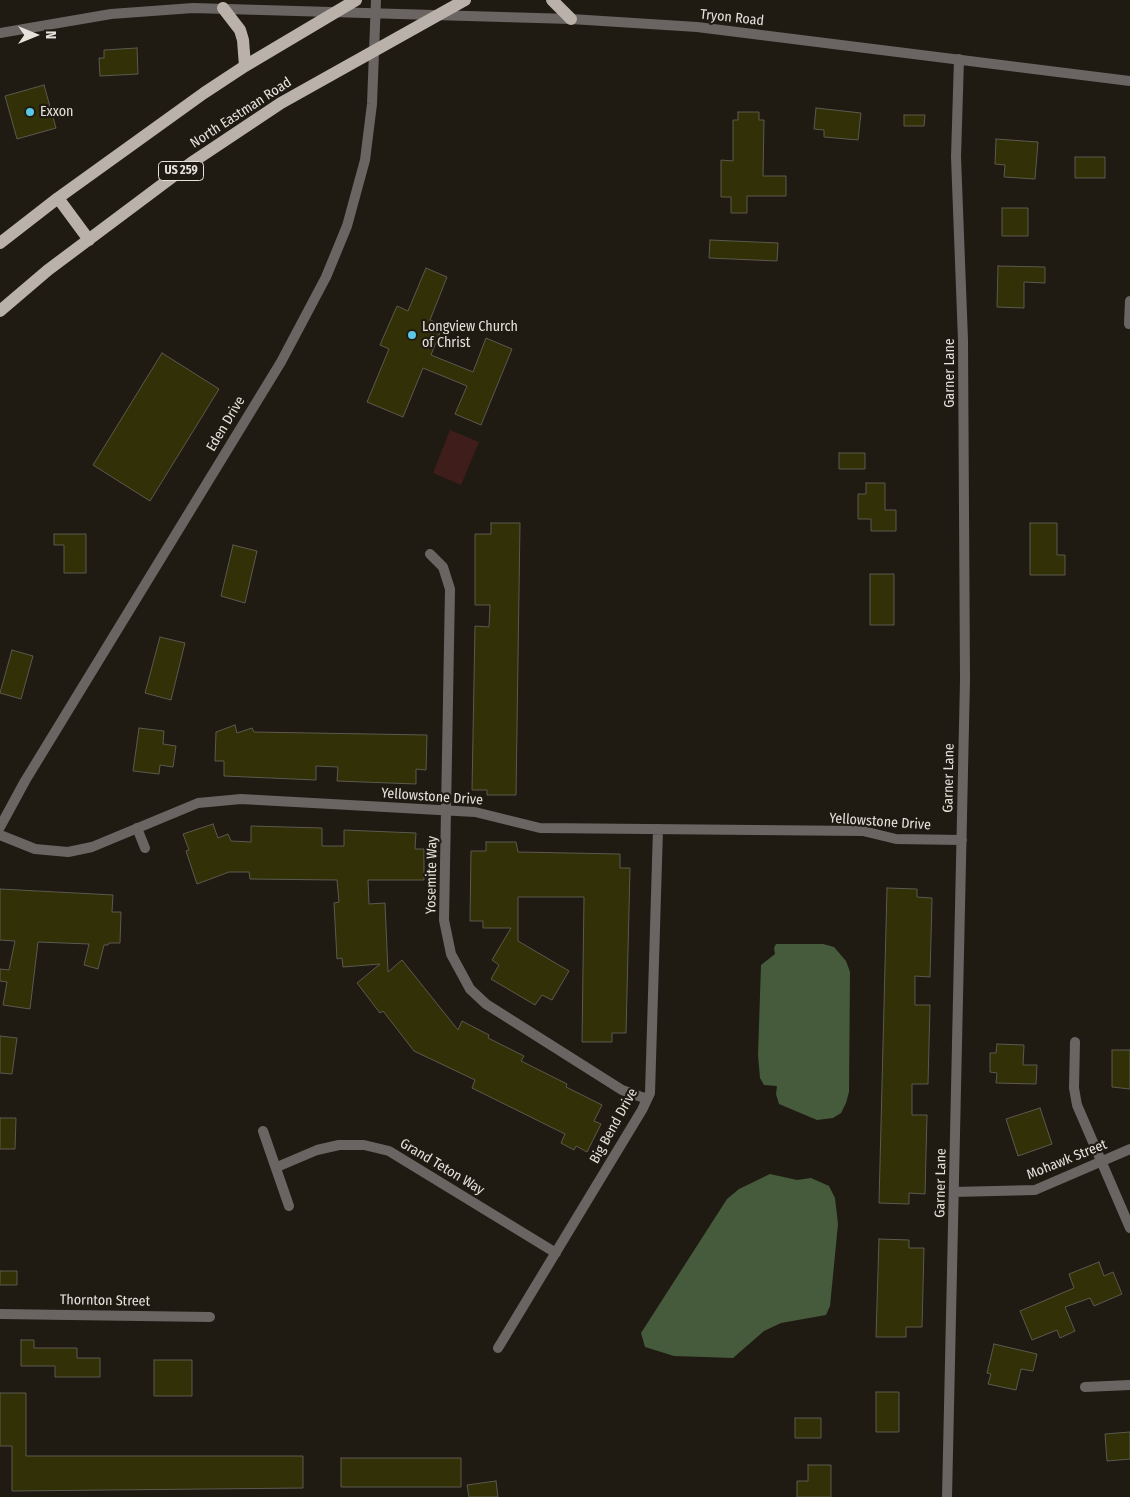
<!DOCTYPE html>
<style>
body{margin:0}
#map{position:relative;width:1130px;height:1497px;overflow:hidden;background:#1f1b12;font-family:"Fira Sans Condensed",sans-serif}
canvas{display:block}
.north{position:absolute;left:10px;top:10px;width:50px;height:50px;-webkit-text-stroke:4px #1f1b12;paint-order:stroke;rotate:90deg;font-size:14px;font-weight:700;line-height:20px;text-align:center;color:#e5e2dc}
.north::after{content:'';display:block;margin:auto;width:18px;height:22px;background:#e5e2dc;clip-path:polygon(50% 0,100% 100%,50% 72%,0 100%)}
</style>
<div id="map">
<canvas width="1130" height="1497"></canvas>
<div class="north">N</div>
</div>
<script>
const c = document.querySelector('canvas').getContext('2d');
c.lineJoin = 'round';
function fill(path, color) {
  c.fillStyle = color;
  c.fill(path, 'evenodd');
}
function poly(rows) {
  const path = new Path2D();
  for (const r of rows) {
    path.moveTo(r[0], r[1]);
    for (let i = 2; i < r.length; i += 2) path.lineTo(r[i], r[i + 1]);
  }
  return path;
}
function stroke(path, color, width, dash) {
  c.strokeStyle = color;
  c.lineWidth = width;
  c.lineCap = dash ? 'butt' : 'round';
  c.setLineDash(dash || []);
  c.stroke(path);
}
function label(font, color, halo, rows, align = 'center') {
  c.font = font + ' "Fira Sans Condensed",sans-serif';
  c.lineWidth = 4.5;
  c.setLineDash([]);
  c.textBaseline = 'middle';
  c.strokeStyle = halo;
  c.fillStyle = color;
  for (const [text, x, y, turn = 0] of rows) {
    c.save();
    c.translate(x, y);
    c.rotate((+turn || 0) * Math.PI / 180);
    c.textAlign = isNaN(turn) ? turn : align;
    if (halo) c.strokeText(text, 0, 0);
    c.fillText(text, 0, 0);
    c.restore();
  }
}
fill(poly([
 [450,430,479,442,461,485,433,473]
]), '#3e1d1b');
fill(poly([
 [776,944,823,944,834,947,846,961,850,972,849,1092,846,1103,841,1113,833,1118,817,1120,779,1104,776,1094,777,1086,764,1085,760,1078,758,1055,761,965,775,954,774,948],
 [770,1174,797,1180,811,1178,829,1186,835,1198,838,1224,830,1306,826,1315,781,1323,764,1331,733,1358,674,1356,645,1347,641,1333,727,1199,739,1189]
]), '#455b3b');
const building = poly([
 [137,48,138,74,100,76,99,58,104,58,104,50,137,48],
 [44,85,56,128,17,139,5,96,44,85],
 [816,108,861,113,858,140,824,137,824,130,814,129,816,108],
 [738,112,759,112,759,120,764,120,763,176,786,176,786,196,747,196,747,213,731,213,731,197,721,197,721,160,733,161,733,120,738,120,738,112],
 [904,115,925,115,924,126,904,126,904,115],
 [996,139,1038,142,1035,179,1004,177,1005,165,995,164,996,139],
 [1075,157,1105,157,1105,178,1075,178,1075,157],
 [1002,208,1028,208,1028,236,1002,236,1002,208],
 [710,240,778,243,777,261,709,258,710,240],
 [998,266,1045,267,1045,283,1024,282,1024,308,997,307,998,266],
 [426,268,447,277,430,320,443,325,431,355,473,372,486,338,512,349,481,425,455,414,467,386,423,368,403,417,367,402,389,349,380,345,397,306,408,311,426,268],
 [162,353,219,389,150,501,93,465,162,353],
 [839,453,865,453,865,469,839,469,839,453],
 [866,483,885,483,885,510,896,510,896,531,871,531,871,519,858,519,858,494,866,494,866,483],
 [491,523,520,523,516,795,487,795,487,790,472,790,475,626,489,627,490,605,475,605,475,534,491,534,491,523],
 [1030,523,1057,523,1057,555,1065,555,1065,575,1030,575,1030,523],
 [54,534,86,534,86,573,64,573,64,545,54,545,54,534],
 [233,545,257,551,245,603,221,596,233,545],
 [870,574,894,574,894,625,870,625,870,574],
 [160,637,185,643,171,700,145,693,160,637],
 [12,650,33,656,21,699,0,693,12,650],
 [235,725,237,733,252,728,254,732,427,735,426,770,416,769,416,784,337,781,338,767,316,766,316,780,224,776,224,761,215,761,216,732,235,725],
 [139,728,164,731,163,744,176,746,173,767,160,765,159,774,133,771,139,728],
 [213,824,218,838,228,834,231,841,251,842,251,826,322,828,322,846,344,846,344,830,416,833,415,849,424,849,424,880,368,880,369,904,385,903,388,972,402,960,458,1030,462,1021,489,1035,488,1038,524,1056,521,1061,567,1084,566,1087,602,1105,594,1121,601,1124,587,1152,576,1146,574,1150,561,1143,565,1134,472,1088,475,1080,414,1051,383,1011,380,1013,357,983,380,964,343,967,342,958,337,959,334,903,339,902,337,880,250,879,249,872,229,872,197,884,186,851,189,850,183,834,213,824],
 [486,842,516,842,518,852,620,854,620,868,630,868,626,1033,612,1033,612,1042,582,1042,584,897,518,897,518,941,569,971,552,1000,542,995,535,1005,491,979,499,965,492,960,511,928,483,928,483,921,470,921,471,851,486,851,486,842],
 [887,888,917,889,917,897,932,898,930,977,915,976,915,1005,930,1005,928,1084,912,1084,912,1115,927,1115,925,1194,909,1193,909,1204,879,1203,887,888],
 [0,889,113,895,112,912,121,912,120,943,109,943,108,945,104,945,98,969,84,965,89,944,38,942,30,1009,3,1005,7,982,0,981,0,969,9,970,15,941,0,940,0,889],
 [0,1036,17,1038,12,1074,0,1073,0,1036],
 [997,1044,1024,1045,1023,1065,1037,1065,1036,1084,996,1083,997,1073,990,1072,990,1053,996,1053,997,1044],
 [1112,1050,1130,1050,1130,1089,1112,1087,1112,1050],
 [1040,1108,1052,1144,1018,1156,1006,1119,1040,1108],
 [0,1118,16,1118,15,1149,0,1149,0,1118],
 [879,1239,909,1240,909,1248,924,1248,922,1327,906,1327,906,1337,876,1337,879,1239],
 [1099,1262,1104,1276,1113,1272,1122,1294,1094,1306,1090,1298,1065,1307,1075,1331,1060,1338,1057,1330,1032,1340,1020,1311,1074,1288,1069,1274,1099,1262],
 [0,1271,17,1271,17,1285,0,1285,0,1271],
 [21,1340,34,1340,34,1348,77,1348,77,1358,100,1358,100,1377,55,1377,55,1366,21,1366,21,1340],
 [994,1344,1037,1354,1033,1371,1021,1369,1016,1390,988,1384,991,1374,987,1373,994,1344],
 [154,1360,192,1360,192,1396,154,1396,154,1360],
 [876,1392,899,1392,899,1432,876,1432,876,1392],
 [0,1393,26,1393,26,1456,303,1456,303,1488,12,1491,12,1446,0,1446,0,1393],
 [795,1418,821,1418,821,1438,795,1438,795,1418],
 [1130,1432,1130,1459,1107,1461,1105,1434,1130,1432],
 [341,1458,461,1458,461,1487,341,1487,341,1458],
 [808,1465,831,1465,831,1497,797,1497,797,1481,808,1481,808,1465],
 [496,1481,498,1497,469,1497,467,1485,496,1481]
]);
fill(building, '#313007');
stroke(building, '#5a5a4f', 1);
stroke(poly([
 [1129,324,1130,301],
 [430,554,443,567,450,589,444,920,451,954,470,989,486,1004,622,1090,647,1099],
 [137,828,145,848],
 [0,835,35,849,68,852,92,847,198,803,241,799,475,812,540,828,863,831,896,839,962,840],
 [1075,1042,1074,1088,1077,1105,1130,1228],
 [263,1131,289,1206],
 [277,1167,317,1150,339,1145,364,1145,389,1151,556,1253],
 [954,1192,1035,1190,1130,1149],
 [0,1314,210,1317],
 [498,1348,642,1110,650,1093,658,829],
 [1085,1387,1130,1385],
 [947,1497,965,680,963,340,956,157,959,59]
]), '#6a6563', 10);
stroke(poly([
 [0,33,111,14,193,8,571,19,697,27,1130,81],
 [0,827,25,781,281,362,326,277,347,226,365,160,372,104,376,0]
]), '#6a6563', 10);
stroke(poly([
 [552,0,571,19],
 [223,8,240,30,243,40,245,66],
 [58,198,89,240],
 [0,243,58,198,204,93,245,66,356,0],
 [0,311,48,270,191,163,281,103,465,0]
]), '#bbb1ab', 12);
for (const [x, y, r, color] of [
 [30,112,5,"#5bc8e7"],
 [412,335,5,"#5bc8e7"]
]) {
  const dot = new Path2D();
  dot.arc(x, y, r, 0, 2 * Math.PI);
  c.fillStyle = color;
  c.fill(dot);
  stroke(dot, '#1f1b12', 2);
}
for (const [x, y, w] of [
 [181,171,45]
]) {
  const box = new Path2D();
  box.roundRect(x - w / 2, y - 9.5, w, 19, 4);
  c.fillStyle = '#1f1b12';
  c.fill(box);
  stroke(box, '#e5e2dc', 1);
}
label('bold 12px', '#e5e2dc', null, [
 ["US 259",181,171]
]);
label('14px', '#e5e2dc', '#1f1b12', [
 ["Tryon Road",732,18,6],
 ["North Eastman Road",241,113,-33],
 ["Garner Lane",950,373,-90],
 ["Eden Drive",226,424,-59],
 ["Garner Lane",949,778,-89],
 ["Yellowstone Drive",432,797,4],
 ["Yellowstone Drive",880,822,4],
 ["Yosemite Way",432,875,-89],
 ["Big Bend Drive",614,1126,-61],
 ["Mohawk Street",1067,1160,-22],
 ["Grand Teton Way",442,1167,31],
 ["Garner Lane",941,1183,-89],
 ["Thornton Street",105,1301,1]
]);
label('14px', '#e5e2dc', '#1f1b12', [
 ["Exxon",40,112],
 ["Longview Church",422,327],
 ["of Christ",422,343]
], 'left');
</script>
